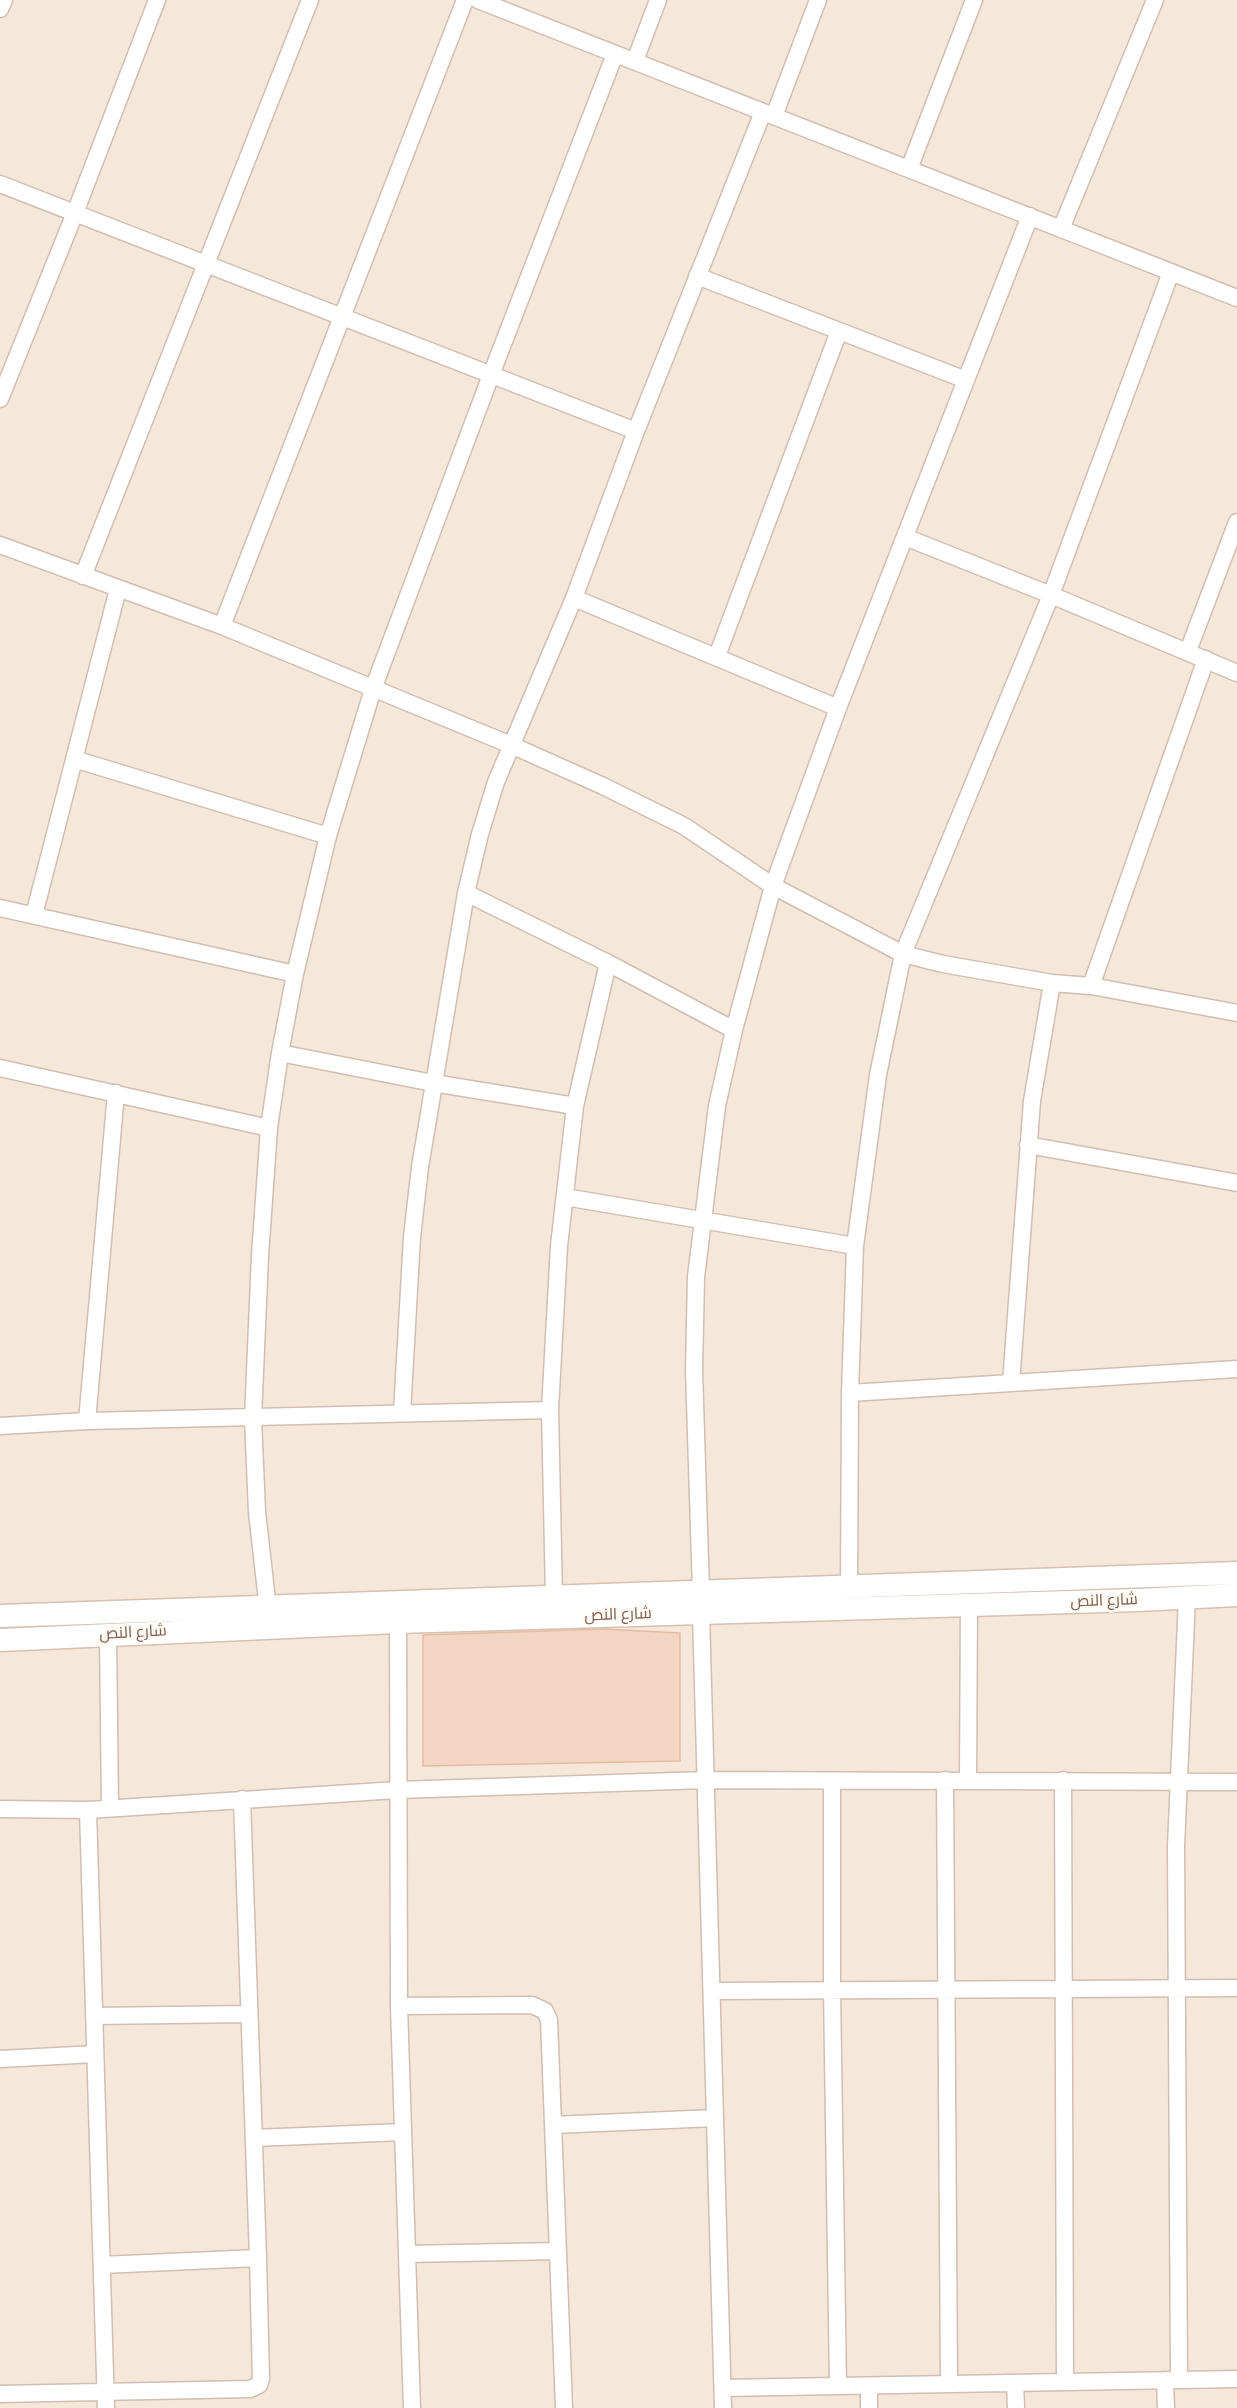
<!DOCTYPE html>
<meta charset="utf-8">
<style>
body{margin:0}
canvas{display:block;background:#fdf6ec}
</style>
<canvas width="1237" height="2408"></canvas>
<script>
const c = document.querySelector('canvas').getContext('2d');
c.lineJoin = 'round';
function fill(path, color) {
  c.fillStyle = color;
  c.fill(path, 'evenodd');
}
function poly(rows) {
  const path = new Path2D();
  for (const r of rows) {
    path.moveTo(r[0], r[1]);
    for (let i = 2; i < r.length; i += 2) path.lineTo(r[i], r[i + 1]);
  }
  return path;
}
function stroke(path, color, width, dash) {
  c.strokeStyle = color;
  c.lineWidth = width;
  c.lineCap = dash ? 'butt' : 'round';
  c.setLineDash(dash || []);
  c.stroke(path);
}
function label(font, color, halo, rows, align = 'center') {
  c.font = font + ' Signika,Cairo,sans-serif';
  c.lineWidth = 5;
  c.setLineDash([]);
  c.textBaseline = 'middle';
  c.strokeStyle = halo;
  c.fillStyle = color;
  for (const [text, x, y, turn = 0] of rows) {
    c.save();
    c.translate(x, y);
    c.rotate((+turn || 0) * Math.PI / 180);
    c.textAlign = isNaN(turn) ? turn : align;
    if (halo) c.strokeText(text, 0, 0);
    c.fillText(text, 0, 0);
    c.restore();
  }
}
fill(poly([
 [0,0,1237,0,1237,2408,0,2408]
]), '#f5e8da');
const building = poly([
 [604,1629,680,1633,680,1761,423,1766,423,1635,604,1629]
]);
fill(building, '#f3d5c3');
stroke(building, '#e6bba3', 1.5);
const minor = poly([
 [478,0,1237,298],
 [0,9,4,0],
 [635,61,658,0],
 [774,116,818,0],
 [909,169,974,0],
 [0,184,636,431],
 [1061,229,1155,0],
 [697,276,966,380],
 [0,399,75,213,157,0],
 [905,537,1051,595,1237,673],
 [0,545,222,626,511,745,603,786,684,826,773,886,903,954,943,964,1052,983,1091,986,1237,1013],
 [83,576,310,0],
 [574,598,838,708],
 [222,626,465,0],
 [1188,651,1237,522],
 [717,656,839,331],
 [74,759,328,836],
 [466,893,608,963,734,1030],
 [0,908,295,974],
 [34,915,118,589],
 [1091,986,1206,659],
 [280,1053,433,1083,575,1106],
 [0,1068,269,1128],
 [1028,1145,1237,1183],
 [565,1197,855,1246],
 [1011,1383,1237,1369],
 [850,1393,1011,1383,1032,1101,1052,983],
 [402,1413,412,1237,420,1167,466,893,480,834,496,782,574,598,636,431,763,112],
 [87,1421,116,1093],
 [0,1426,87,1421,550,1410],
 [849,1588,850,1393,855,1246,878,1075,903,954,1051,595,1171,272],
 [701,1592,694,1370,696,1277,717,1106,734,1030,773,886,838,708,1030,216],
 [554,1597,550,1410,559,1246,575,1106,608,963],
 [701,1613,723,2408],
 [269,1618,257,1512,253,1418,260,1256,269,1128,280,1053,295,974,328,836,373,689,491,375,615,54],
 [398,1622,399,2006,412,2408],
 [108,1634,110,1808],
 [945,1780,949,2384],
 [968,1780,969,1605],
 [1063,1780,1065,2382],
 [832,1781,832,1989,838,2386],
 [0,1809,88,1810,397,1790,706,1780,1237,1782],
 [88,1810,106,2408],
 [712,1991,1237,1988],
 [399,2006,532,2005,545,2011,549,2020,564,2408],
 [94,2016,249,2014],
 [0,2059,95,2054],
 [553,2125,715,2118],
 [254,2138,403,2132],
 [407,2254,558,2251],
 [102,2265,258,2258],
 [1165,2380,1166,2408],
 [1179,2380,1176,1846,1187,1598],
 [1015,2383,1016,2408],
 [869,2386,869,2408],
 [723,2388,1237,2379],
 [0,2394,250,2389,259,2385,261,2379,258,2258,242,1799]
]);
const secondary = poly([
 [0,1616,1237,1573],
 [0,1640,398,1622,1138,1600,1237,1595]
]);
stroke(minor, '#d1beb0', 19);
stroke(secondary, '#d6c0b0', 25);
stroke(minor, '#fff', 16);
stroke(secondary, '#fff', 22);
label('16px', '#7a5c4d', '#fffaf3', [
 ["شارع النص",1104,1601,-2],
 ["شارع النص",618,1615,-2],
 ["شارع النص",133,1633,-3]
]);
</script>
